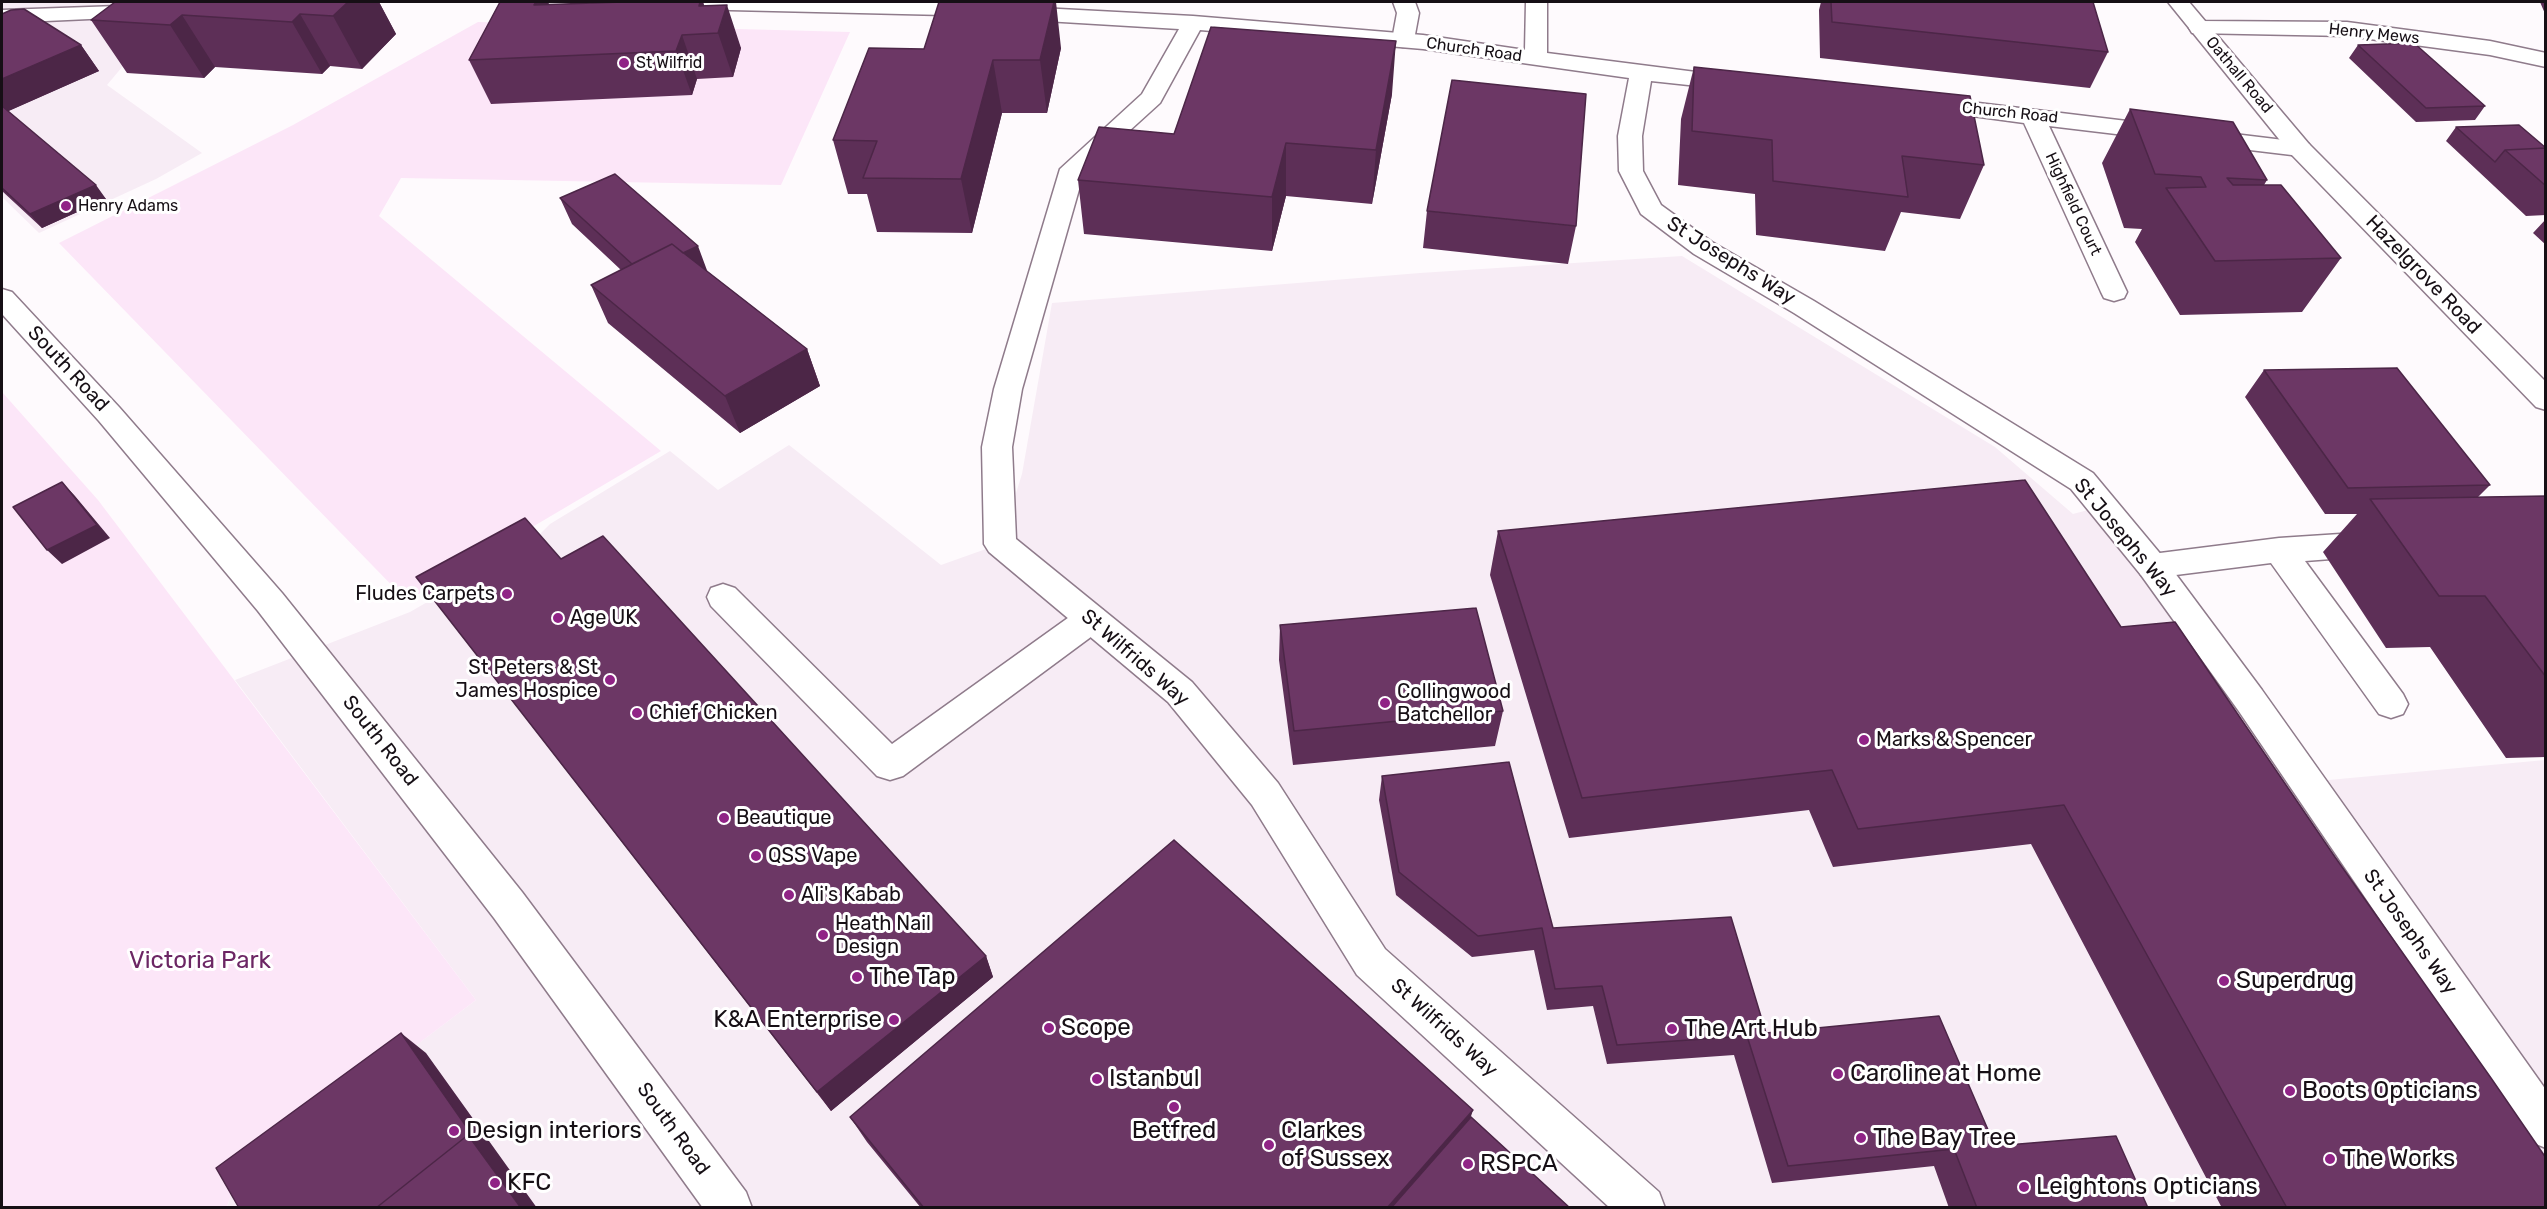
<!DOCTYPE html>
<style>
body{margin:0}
#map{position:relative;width:2547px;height:1209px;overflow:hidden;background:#fefafd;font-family:Rubik,sans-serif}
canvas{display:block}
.frame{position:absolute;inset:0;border:3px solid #160f15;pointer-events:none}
</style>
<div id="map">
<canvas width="2547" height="1209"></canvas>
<div class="frame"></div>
</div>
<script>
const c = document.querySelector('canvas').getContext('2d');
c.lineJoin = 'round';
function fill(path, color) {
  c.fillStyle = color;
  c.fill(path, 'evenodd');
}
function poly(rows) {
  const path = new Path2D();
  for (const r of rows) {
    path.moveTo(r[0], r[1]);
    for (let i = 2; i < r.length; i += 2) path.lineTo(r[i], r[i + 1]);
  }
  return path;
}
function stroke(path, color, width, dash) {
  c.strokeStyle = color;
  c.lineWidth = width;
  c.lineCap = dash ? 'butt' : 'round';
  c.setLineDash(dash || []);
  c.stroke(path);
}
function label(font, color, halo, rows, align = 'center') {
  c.font = font + ' Rubik,sans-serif';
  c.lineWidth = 6;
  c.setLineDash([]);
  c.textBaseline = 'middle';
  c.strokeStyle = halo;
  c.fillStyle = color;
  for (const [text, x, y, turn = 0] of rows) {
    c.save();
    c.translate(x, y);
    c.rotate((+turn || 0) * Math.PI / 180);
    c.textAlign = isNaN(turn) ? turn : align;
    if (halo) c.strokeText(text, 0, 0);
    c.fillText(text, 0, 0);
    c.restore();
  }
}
fill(poly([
 [2,2,198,2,154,29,107,85,202,153,156,179,39,233,2,197],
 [1682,256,1995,447,2073,514,2103,506,2307,782,2545,760,2545,1207,227,1208,234,1183,476,1000,235,680,410,612,533,541,550,524,670,451,718,490,789,445,941,565,1000,544,1022,474,1052,303,1420,273]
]), '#f7ecf5');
fill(poly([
 [478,22,850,32,781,185,401,178,379,216,661,451,407,601,59,243,293,125],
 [2,392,98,500,476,1000,235,1183,227,1207,2,1207]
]), '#fce6f8');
const lane = poly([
 [1393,2,1415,2,1419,13,1414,40,1411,45,1403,47,1395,45,1392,40,1397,13,1393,2],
 [2371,532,2382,536,2387,544,2382,552,2371,556,2305,561,2403,694,2408,704,2403,714,2391,718,2379,714,2271,563,2152,578,2141,575,2136,566,2141,557,2152,554,2279,538,2371,532],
 [723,584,735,588,892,744,1079,610,1091,606,1103,610,1108,619,1103,628,903,776,890,780,877,776,711,606,707,597,711,588,723,584]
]);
const street = poly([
 [633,2,945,3,1193,16,1423,35,1525,50,1526,2,1547,2,1547,53,1743,78,1746,83,1743,88,1735,90,1651,81,1642,136,1643,171,1661,205,1712,242,1814,301,2093,473,2163,557,2262,690,2546,1090,2546,1148,2531,1142,2238,710,2141,575,2071,489,1794,313,1694,254,1641,214,1619,171,1618,136,1629,78,1423,49,1200,30,1160,103,1084,172,1022,389,1012,447,1016,539,1192,682,1278,783,1385,949,1659,1192,1665,1208,1610,1208,1357,975,1252,805,1168,702,989,552,984,544,982,447,994,389,1060,169,1142,94,1179,29,945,15,644,8,636,7,633,2],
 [147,5,155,6,158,11,155,16,2,23,2,10,147,5],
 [2200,21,2347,22,2490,41,2546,53,2546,67,2490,55,2347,36,2192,33,2189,28,2192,23,2200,21],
 [1929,97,2300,142,2309,144,2312,149,2309,154,2300,156,2049,126,2127,292,2124,298,2114,301,2104,298,2101,292,2024,123,1921,109,1917,104,1921,99,1929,97]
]);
const secondary = poly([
 [2168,2,2189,2,2309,144,2546,382,2546,410,2536,407,2291,154,2168,2],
 [2,289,12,292,119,407,282,593,522,892,746,1192,752,1208,703,1208,494,918,258,611,99,421,2,314,2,289]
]);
stroke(lane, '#8f7b8b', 3);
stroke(street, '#8f7b8b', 3);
stroke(secondary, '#8f7b8b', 3);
fill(lane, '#fff');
fill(street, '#fff');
fill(secondary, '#fff');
fill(poly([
 [115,2,379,2,396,34,362,69,330,66,322,74,215,67,204,78,127,73,91,20],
 [500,2,548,2,549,5,703,2,704,6,741,48,733,77,697,79,692,95,491,104,469,60],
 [1821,2,2093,2,2108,52,2090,88,1820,58,1819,10],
 [2540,2,2546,2,2546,16],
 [2,14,81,45,99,71,8,111,106,199,42,228,2,191],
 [2358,45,2485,106,2475,120,2416,122,2349,58],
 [1061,48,1047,113,1002,113,972,233,877,232,867,194,848,194,833,140,924,49],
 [1694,67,1984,165,1960,219,1901,212,1885,251,1756,235,1755,194,1678,185,1681,119],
 [1392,94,1372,204,1286,196,1272,251,1084,234,1078,180],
 [2130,109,2267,180,2264,185,2341,258,2302,312,2180,315,2135,242,2142,229,2124,228,2102,163],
 [2456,127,2546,147,2546,215,2526,216,2446,141],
 [560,198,708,272,807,349,820,386,740,433,608,323,591,285,621,270,572,224],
 [1427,211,1576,226,1568,264,1423,248],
 [2546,219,2546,245,2533,233],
 [2264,370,2490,485,2478,497,2546,496,2546,757,2506,758,2430,647,2386,648,2323,552,2357,514,2325,514,2245,397],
 [1498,531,2121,627,2546,1208,2222,1208,2031,844,1833,867,1809,810,1569,838,1490,575],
 [561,559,986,956,993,977,831,1111,416,577],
 [1280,625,1503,711,1495,746,1293,765,1279,660],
 [1382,776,1553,928,1995,1146,2148,1208,1949,1208,1934,1166,1772,1183,1734,1055,1607,1064,1593,1006,1547,1010,1534,950,1472,957,1396,895,1379,800],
 [850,1117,1471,1117,1570,1208,921,1208,867,1142]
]), '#5d2f57');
fill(poly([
 [348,2,379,2,396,34,362,69,333,16],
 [536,2,548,2,560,32,534,5],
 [700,2,703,2,713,34,699,6],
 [1054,2,1056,2,1061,48,1047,113,1040,60],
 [727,5,741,48,733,77,718,33],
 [300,14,330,66,322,74,292,22],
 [182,15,215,67,204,78,170,25],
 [682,35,697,79,692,95,676,51],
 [1396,41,1392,94,1372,204,1376,150],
 [81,45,99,71,2,114,2,79],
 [993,60,1002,113,972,233,961,179],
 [1286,143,1286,196,1272,251,1272,197],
 [96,185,106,199,42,228,30,214],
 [698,246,708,273,641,272],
 [807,349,820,386,740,433,725,396],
 [62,482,75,496,110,538,62,564,47,550],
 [986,956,993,977,831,1111,817,1092],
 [401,1033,426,1053,537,1208,521,1208,468,1135],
 [1473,1110,1465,1135,1402,1208,1387,1208]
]), '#4c2647');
const building = poly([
 [115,2,348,2,333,16,300,14,292,22,182,15,170,25,91,20,115,2],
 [500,2,536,2,534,5,623,2,700,2,699,6,727,5,718,33,682,35,676,51,469,60,500,2],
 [939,2,1054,2,1040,60,993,60,961,179,863,178,877,141,833,140,869,48,924,49,939,2],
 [1831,2,2093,2,2108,52,1832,22,1831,2],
 [24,9,81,45,2,79,2,14,11,10,24,9],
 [1211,27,1396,41,1376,150,1286,143,1272,197,1078,180,1099,127,1174,134,1211,27],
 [2414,43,2485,106,2426,108,2358,45,2414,43],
 [1694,67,1970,96,1984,165,1902,156,1908,197,1773,181,1772,140,1692,131,1694,67],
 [1452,80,1586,94,1576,226,1427,211,1452,80],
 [2,106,96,185,30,214,2,188,2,106],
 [2130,109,2233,122,2267,180,2227,178,2233,185,2281,185,2341,258,2215,261,2166,188,2206,187,2201,177,2155,174,2130,109],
 [2519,125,2546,148,2505,150,2495,162,2456,127,2519,125],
 [2546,148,2546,186,2505,150,2546,148],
 [615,174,698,246,683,253,672,244,632,264,560,198,615,174],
 [672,244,807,349,725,396,591,285,672,244],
 [2397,368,2490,485,2348,488,2264,370,2397,368],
 [2025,480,2121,627,2175,622,2335,857,2491,1078,2546,1158,2546,1208,2287,1208,2064,805,1858,829,1832,770,1582,798,1498,531,2025,480],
 [62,482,97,525,47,550,13,507,62,482],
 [2546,496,2546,677,2485,596,2439,596,2370,499,2546,496],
 [525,518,561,559,603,536,986,956,817,1092,416,577,525,518],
 [1476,608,1503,711,1294,731,1280,625,1476,608],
 [1509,762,1553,928,1731,917,1766,1033,1939,1016,1995,1146,2116,1136,2148,1208,1977,1208,1954,1149,1788,1166,1747,1036,1617,1045,1602,986,1555,989,1542,928,1478,936,1399,872,1382,776,1509,762],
 [1174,840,1473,1110,1387,1208,924,1208,850,1117,1174,840],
 [401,1033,477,1142,468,1135,376,1208,239,1208,216,1168,401,1033],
 [1471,1117,1570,1208,1391,1208,1471,1117],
 [468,1135,521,1208,376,1208,468,1135]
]);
fill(building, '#6c3765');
stroke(building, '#4c2647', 1.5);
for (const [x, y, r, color] of [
 [624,63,6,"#902386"],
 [66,206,6,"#902386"],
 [507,594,6,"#902386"],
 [558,618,6,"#902386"],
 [610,680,6,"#902386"],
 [1385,703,6,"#902386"],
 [637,713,6,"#902386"],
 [1864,740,6,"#902386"],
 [724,818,6,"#902386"],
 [756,856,6,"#902386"],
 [789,895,6,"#902386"],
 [823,935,6,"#902386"],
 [857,977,6,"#902386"],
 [2224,981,6,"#902386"],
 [894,1020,6,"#902386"],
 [1049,1028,6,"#902386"],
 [1672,1029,6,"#902386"],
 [1838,1074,6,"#902386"],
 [1097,1079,6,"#902386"],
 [2290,1091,6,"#902386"],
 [1174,1107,6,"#902386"],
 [454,1131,6,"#902386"],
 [1861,1138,6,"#902386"],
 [1269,1145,6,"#902386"],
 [2330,1159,6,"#902386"],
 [1468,1164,6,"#902386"],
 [495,1183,6,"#902386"],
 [2024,1187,6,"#902386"]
]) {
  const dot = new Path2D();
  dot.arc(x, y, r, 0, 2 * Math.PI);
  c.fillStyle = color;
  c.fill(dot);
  stroke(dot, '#fff', 2);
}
label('16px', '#160f15', '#fff', [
 ["Henry Mews",2374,34,6],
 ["Church Road",1474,50,8],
 ["Oathall Road",2239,75,50],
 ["Church Road",2010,113,6],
 ["Highfield Court",2073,204,65]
]);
label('16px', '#160f15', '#fff', [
 ["St Wilfrid",636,63],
 ["Henry Adams",78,206]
], 'left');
label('20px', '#160f15', '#fff', [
 ["St Josephs Way",1731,261,32],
 ["Hazelgrove Road",2423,275,46],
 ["South Road",68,369,47],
 ["St Josephs Way",2125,538,50],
 ["St Wilfrids Way",1135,658,41],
 ["South Road",380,741,52],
 ["St Josephs Way",2410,932,55],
 ["St Wilfrids Way",1444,1028,42],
 ["South Road",673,1129,54]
]);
label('20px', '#160f15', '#fff', [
 ["Fludes Carpets",495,594,"right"],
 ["Age UK",570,618],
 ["St Peters & St",598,668,"right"],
 ["James Hospice",598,691,"right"],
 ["Collingwood",1397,692],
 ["Batchellor",1397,715],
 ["Chief Chicken",649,713],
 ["Marks & Spencer",1876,740],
 ["Beautique",736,818],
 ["QSS Vape",768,856],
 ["Ali's Kabab",801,895],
 ["Heath Nail",835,924],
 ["Design",835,947]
], 'left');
label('24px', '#6c2664', '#fff', [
 ["Victoria Park",200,961]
]);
label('24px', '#160f15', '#fff', [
 ["The Tap",869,977],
 ["Superdrug",2236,981],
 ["K&A Enterprise",882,1020,"right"],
 ["Scope",1061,1028],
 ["The Art Hub",1684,1029],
 ["Caroline at Home",1850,1074],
 ["Istanbul",1109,1079],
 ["Boots Opticians",2302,1091],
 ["Design interiors",466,1131],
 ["Betfred",1174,1131,"center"],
 ["Clarkes",1281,1131],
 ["of Sussex",1281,1159],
 ["The Bay Tree",1873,1138],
 ["The Works",2342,1159],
 ["RSPCA",1480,1164],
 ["KFC",507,1183],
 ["Leightons Opticians",2036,1187]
], 'left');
</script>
